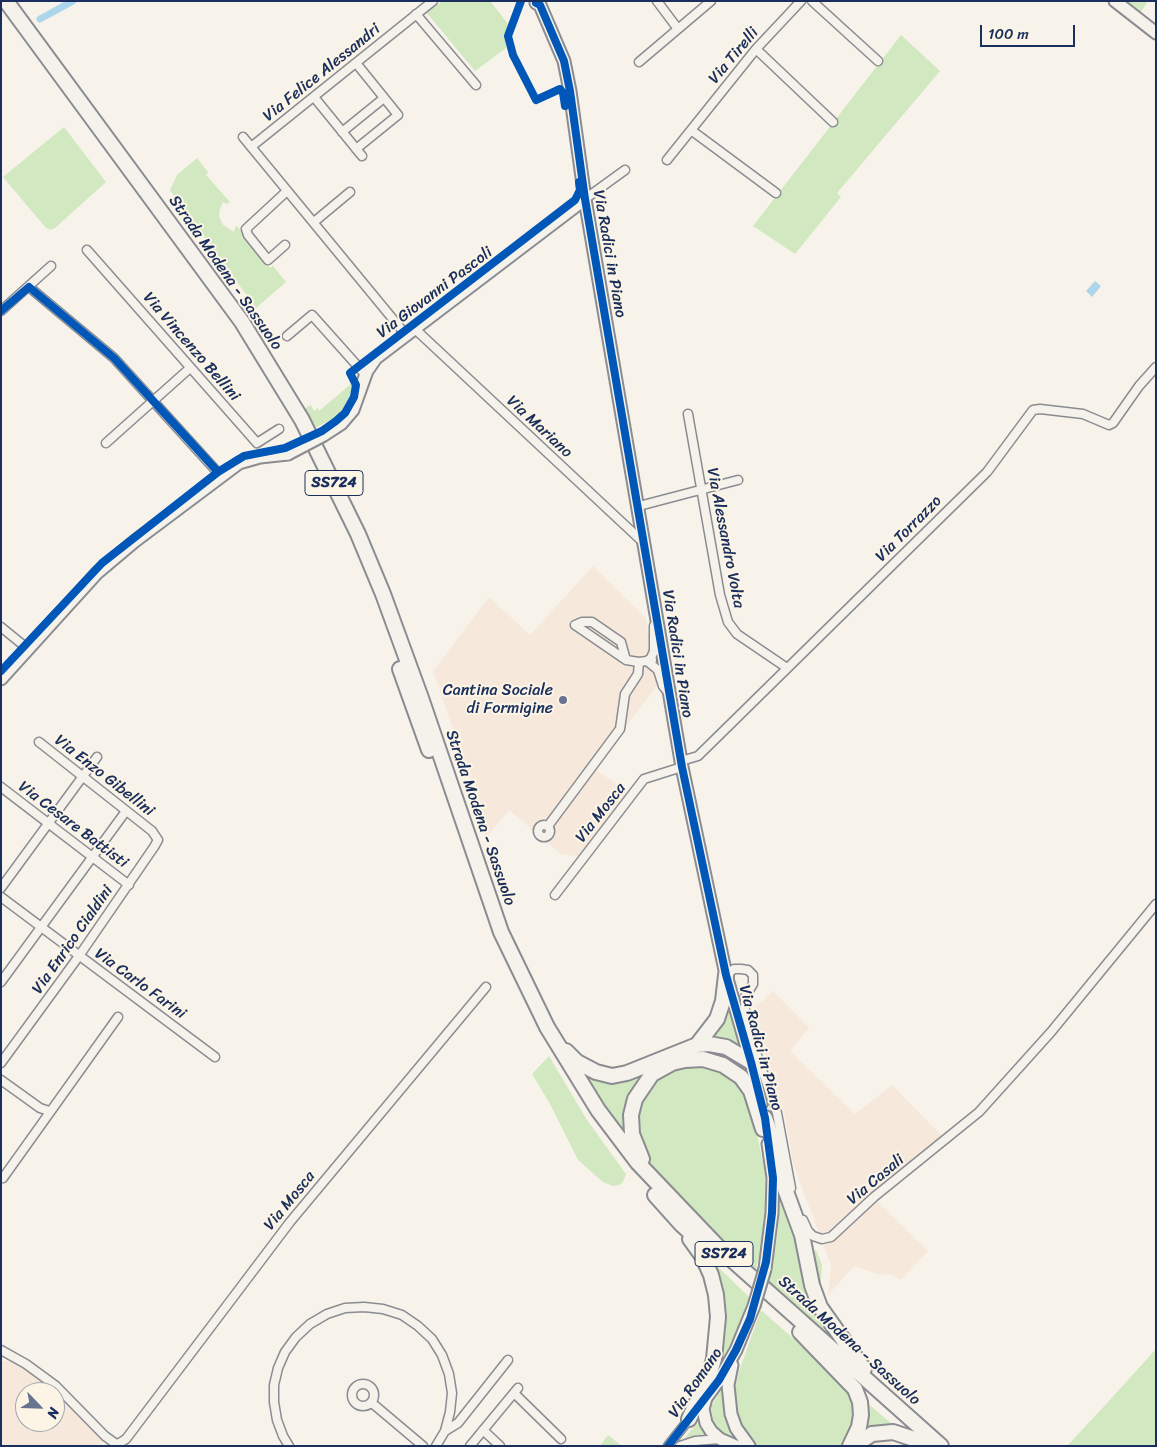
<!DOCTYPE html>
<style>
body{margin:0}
#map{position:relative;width:1157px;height:1447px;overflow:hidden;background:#f7f3ea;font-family:Sriracha,sans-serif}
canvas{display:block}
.frame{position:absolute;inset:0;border:2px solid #1b2f5e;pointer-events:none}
.north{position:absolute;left:15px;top:1382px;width:50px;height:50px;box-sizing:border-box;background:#fcf5e5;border:1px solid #a2a6af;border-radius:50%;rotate:114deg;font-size:14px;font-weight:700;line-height:20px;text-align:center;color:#1b2f5e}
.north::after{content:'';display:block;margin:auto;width:18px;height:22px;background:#68748f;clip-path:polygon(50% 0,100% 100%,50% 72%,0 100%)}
.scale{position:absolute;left:980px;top:25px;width:95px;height:22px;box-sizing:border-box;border:2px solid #1b2f5e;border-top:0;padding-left:6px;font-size:15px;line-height:18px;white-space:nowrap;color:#1b2f5e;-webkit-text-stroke:4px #fcf5e5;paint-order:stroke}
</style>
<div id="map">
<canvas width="1157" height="1447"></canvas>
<div class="frame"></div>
<div class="north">N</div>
<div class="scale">100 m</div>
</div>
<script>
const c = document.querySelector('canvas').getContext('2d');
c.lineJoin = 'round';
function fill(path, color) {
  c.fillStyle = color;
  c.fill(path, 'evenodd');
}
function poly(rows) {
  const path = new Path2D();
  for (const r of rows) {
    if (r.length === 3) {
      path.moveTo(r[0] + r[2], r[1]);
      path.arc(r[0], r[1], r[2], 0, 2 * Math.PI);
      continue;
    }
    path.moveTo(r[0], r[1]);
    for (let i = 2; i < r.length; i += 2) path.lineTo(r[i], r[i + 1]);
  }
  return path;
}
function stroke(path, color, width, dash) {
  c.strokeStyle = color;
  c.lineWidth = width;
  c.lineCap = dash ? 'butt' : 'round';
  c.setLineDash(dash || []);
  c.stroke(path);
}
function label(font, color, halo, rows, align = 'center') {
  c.font = font + ' Sriracha,sans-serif';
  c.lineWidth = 4;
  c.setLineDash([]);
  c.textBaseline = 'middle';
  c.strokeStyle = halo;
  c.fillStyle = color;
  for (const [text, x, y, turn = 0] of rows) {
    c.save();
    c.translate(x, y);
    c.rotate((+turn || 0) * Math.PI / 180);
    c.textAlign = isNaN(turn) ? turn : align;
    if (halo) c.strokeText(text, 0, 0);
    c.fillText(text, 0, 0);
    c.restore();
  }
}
fill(poly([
 [593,566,646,618,657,686,594,768,629,793,582,857,561,854,509,810,485,839,479,807,433,671,489,597,530,635],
 [773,991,809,1028,790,1051,855,1114,892,1085,948,1142,876,1200,928,1251,901,1280,890,1274,880,1275,854,1266,828,1295,831,1265,794,1167,784,1112,770,1075,753,1009],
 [1,1361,10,1361,23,1365,68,1400,100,1433,103,1439,102,1446,1,1446],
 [25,1392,55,1392,55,1422,25,1422],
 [885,1437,895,1446,867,1446]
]), '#f6e9db');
fill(poly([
 [443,1,490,1,509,25,506,48,475,71,426,12],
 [1124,1,1148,1,1141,12],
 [901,35,940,71,837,193,841,197,795,254,753,226],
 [64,127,106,182,55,228,51,230,46,228,3,177],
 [197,158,208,172,206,175,230,202,227,204,223,202,220,209,219,216,223,225,234,232,236,226,237,226,270,268,273,266,286,282,256,308,170,190,177,175],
 [352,383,354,387,352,392,341,412,332,419,315,428,303,409,311,405,314,411,318,408,319,411],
 [728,1001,742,1053,708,1041],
 [703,1050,718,1050,746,1065,751,1086,688,1053],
 [549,1056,587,1120,626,1174,623,1182,619,1185,613,1186,603,1182,578,1160,549,1102,532,1074],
 [683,1067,706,1068,718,1072,734,1080,746,1095,753,1116,765,1172,766,1211,762,1243,755,1274,718,1238,656,1171,643,1151,636,1136,637,1114,643,1095,663,1076],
 [579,1069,647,1072,629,1142,599,1099],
 [781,1196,797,1239,809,1295,820,1319,848,1358,768,1287,777,1237],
 [808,1245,817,1252,822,1265,820,1296],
 [708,1257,749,1297,740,1325,715,1374],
 [761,1310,847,1386,855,1402,856,1421,846,1446,756,1446,750,1440,734,1409,734,1396,738,1374],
 [1156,1349,1156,1446,1067,1446,1108,1402],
 [724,1385,741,1443,722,1435,713,1422,710,1408],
 [865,1401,899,1430,864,1435],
 [701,1419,710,1436,693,1438,681,1442],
 [608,1435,622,1446,600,1446]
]), '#d1e8c0');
fill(poly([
 [1095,281,1101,286,1092,297,1086,291]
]), '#add5ec');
stroke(poly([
 [40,19,73,1]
]), '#add5ec', 7);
const street = poly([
 [657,1,678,29],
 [812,1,878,61],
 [416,14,476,85],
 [756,49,833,122],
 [639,62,711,1],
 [314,97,362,156],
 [691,130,776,193],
 [342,132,384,98],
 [243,137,406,335],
 [251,147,433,1],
 [356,149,398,115,356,63],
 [667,160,756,49,801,1],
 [585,199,625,170],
 [314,222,350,192],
 [285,245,268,260,248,235,246,229,287,191],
 [87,250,257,443,279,429],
 [29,287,114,358,221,476],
 [1,311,51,266],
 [415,329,644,543],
 [287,336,312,315,362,371,367,371],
 [688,414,720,595,728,622,737,634,787,668],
 [106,443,190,368],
 [639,506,738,480],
 [1,627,28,649],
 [626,660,621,642,592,622,582,622,575,625,626,660,639,662,647,661,651,658,654,651,654,626],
 [652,660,647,661,658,670,663,686,667,691],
 [681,761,698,756,987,472,1033,410,1040,409,1083,414,1109,425,1113,423,1139,386,1156,367],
 [1,787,129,885],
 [544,831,6],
 [548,826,620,729,625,694,638,674,639,662],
 [1,888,97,757],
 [555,895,644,779,682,767],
 [1,897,215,1057],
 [726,975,734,969,741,969,748,970,753,975,753,984,745,997,745,1011,757,1055,777,1113,791,1188],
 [1,982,126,811],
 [1,1063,79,956,154,847,158,840,152,831,39,742],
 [1,1080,40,1108,49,1111],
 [3,1178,118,1017],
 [803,1220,808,1231,813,1236,822,1239,831,1237,874,1197,979,1112,1051,1032,1156,904],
 [1,1350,26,1364,56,1386,105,1436,116,1444],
 [363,1395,11],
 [514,1393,561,1439],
 [372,1403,423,1446],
 [483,1430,500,1446],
 [445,1431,458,1423,508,1360],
 [118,1444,126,1439,290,1222,486,987],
 [289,1446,283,1436,277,1420,274,1402,274,1385,278,1368,285,1352,296,1337,310,1324,327,1314,345,1308,364,1307,383,1309,402,1315,418,1326,432,1339,442,1355,449,1374,452,1393,450,1412,445,1431,436,1446],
 [470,1446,518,1388],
 [668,1446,690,1418],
 [680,1446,695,1441,720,1439]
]);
const secondary = poly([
 [1115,1,1156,33],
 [536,3,540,5,564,61,570,91,585,199,682,767,726,975,751,1062,761,1104],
 [324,435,341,424,353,410,367,371,376,358,585,199],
 [1,679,97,573,135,541,239,463,260,457,288,454],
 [765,1269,772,1213,773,1178,768,1144],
 [732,1365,728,1385,731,1414,736,1428,749,1446],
 [736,1446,720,1439,711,1431,706,1423,703,1409,706,1398,719,1380,736,1350,754,1306]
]);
const highway = poly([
 [6,1,242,322,302,420,358,534,383,594,421,698,501,932,547,1027,598,1110,638,1163,721,1250,941,1446],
 [400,669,429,750],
 [697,1045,709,1044,726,1047,751,1062],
 [566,1051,577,1062,596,1072,612,1076,627,1073,697,1045,717,1019,723,1001,726,975],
 [765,1118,774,1143,781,1178,802,1235,812,1285,820,1307,864,1369],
 [642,1159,632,1134,631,1115,635,1099,652,1074,672,1063,685,1060,703,1059,723,1065,741,1077,751,1091,763,1129],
 [655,1195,681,1224,703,1244],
 [800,1332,855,1389,860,1402,861,1415,859,1427,850,1446],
 [689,1419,709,1376,714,1359,718,1317,716,1295,711,1275,703,1257,690,1239],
 [854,1446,872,1434,893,1432,914,1439,922,1446]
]);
stroke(street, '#8a8c91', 11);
stroke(secondary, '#8a8c91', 15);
stroke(highway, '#8a8c91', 18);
stroke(street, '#f5f2ec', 8);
stroke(secondary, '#f5f2ec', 11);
stroke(highway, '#f5f2ec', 14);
const secondaryBridge = poly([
 [288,454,324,435],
 [754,1306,765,1269]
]);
stroke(secondaryBridge, '#8a8c91', 15, []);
stroke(secondaryBridge, '#f5f2ec', 11);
stroke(poly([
 [521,1,508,36,513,55,536,100,560,89,563,93,565,106],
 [536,3,540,5,564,61,570,91,585,199,682,767,726,975,751,1062,765,1118,773,1178,772,1213,766,1262,750,1319,736,1350,719,1380,668,1446],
 [1,311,29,287,114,358,218,472],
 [1,671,102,563,218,472,244,456,285,448,322,431,336,421,345,413,354,397,356,385,350,373,575,200,580,190,579,182]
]), '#0057b8', 8);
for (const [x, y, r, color] of [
 [563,700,5,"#68748f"]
]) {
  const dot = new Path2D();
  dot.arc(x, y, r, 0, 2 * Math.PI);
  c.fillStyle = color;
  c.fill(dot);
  stroke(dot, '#fcf5e5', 2);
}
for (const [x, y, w] of [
 [334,483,58],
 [724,1254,58]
]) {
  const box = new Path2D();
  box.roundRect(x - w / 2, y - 12.5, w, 25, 4);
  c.fillStyle = '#fcf5e5';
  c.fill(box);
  stroke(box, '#1b2f5e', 1);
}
label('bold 15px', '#1b2f5e', null, [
 ["SS724",334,483],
 ["SS724",724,1254]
]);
label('16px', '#1b2f5e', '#fcf5e5', [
 ["Via Tirelli",734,56,-50],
 ["Via Felice Alessandri",322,73,-39],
 ["Via Radici in Piano",609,254,80],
 ["Strada Modena - Sassuolo",225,273,55],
 ["Via Giovanni Pascoli",435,293,-37],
 ["Via Vincenzo Bellini",191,347,49],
 ["Via Mariano",539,427,43],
 ["Via Torrazzo",909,529,-45],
 ["Via Alessandro Volta",725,538,79],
 ["Via Radici in Piano",677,654,81],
 ["Via Enzo Gibellini",104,776,38],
 ["Via Mosca",601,813,-52],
 ["Strada Modena - Sassuolo",480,818,71],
 ["Via Cesare Battisti",73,825,37],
 ["Via Enrico Cialdini",73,940,-55],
 ["Via Carlo Farini",140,984,36],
 ["Via Radici in Piano",760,1048,75],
 ["Via Casali",876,1180,-40],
 ["Via Mosca",290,1201,-51],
 ["Strada Modena - Sassuolo",849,1341,42],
 ["Via Romano",696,1383,-55]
]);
label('16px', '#1b2f5e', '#fcf5e5', [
 ["Cantina Sociale",553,691],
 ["di Formigine",553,709]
], 'right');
</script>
